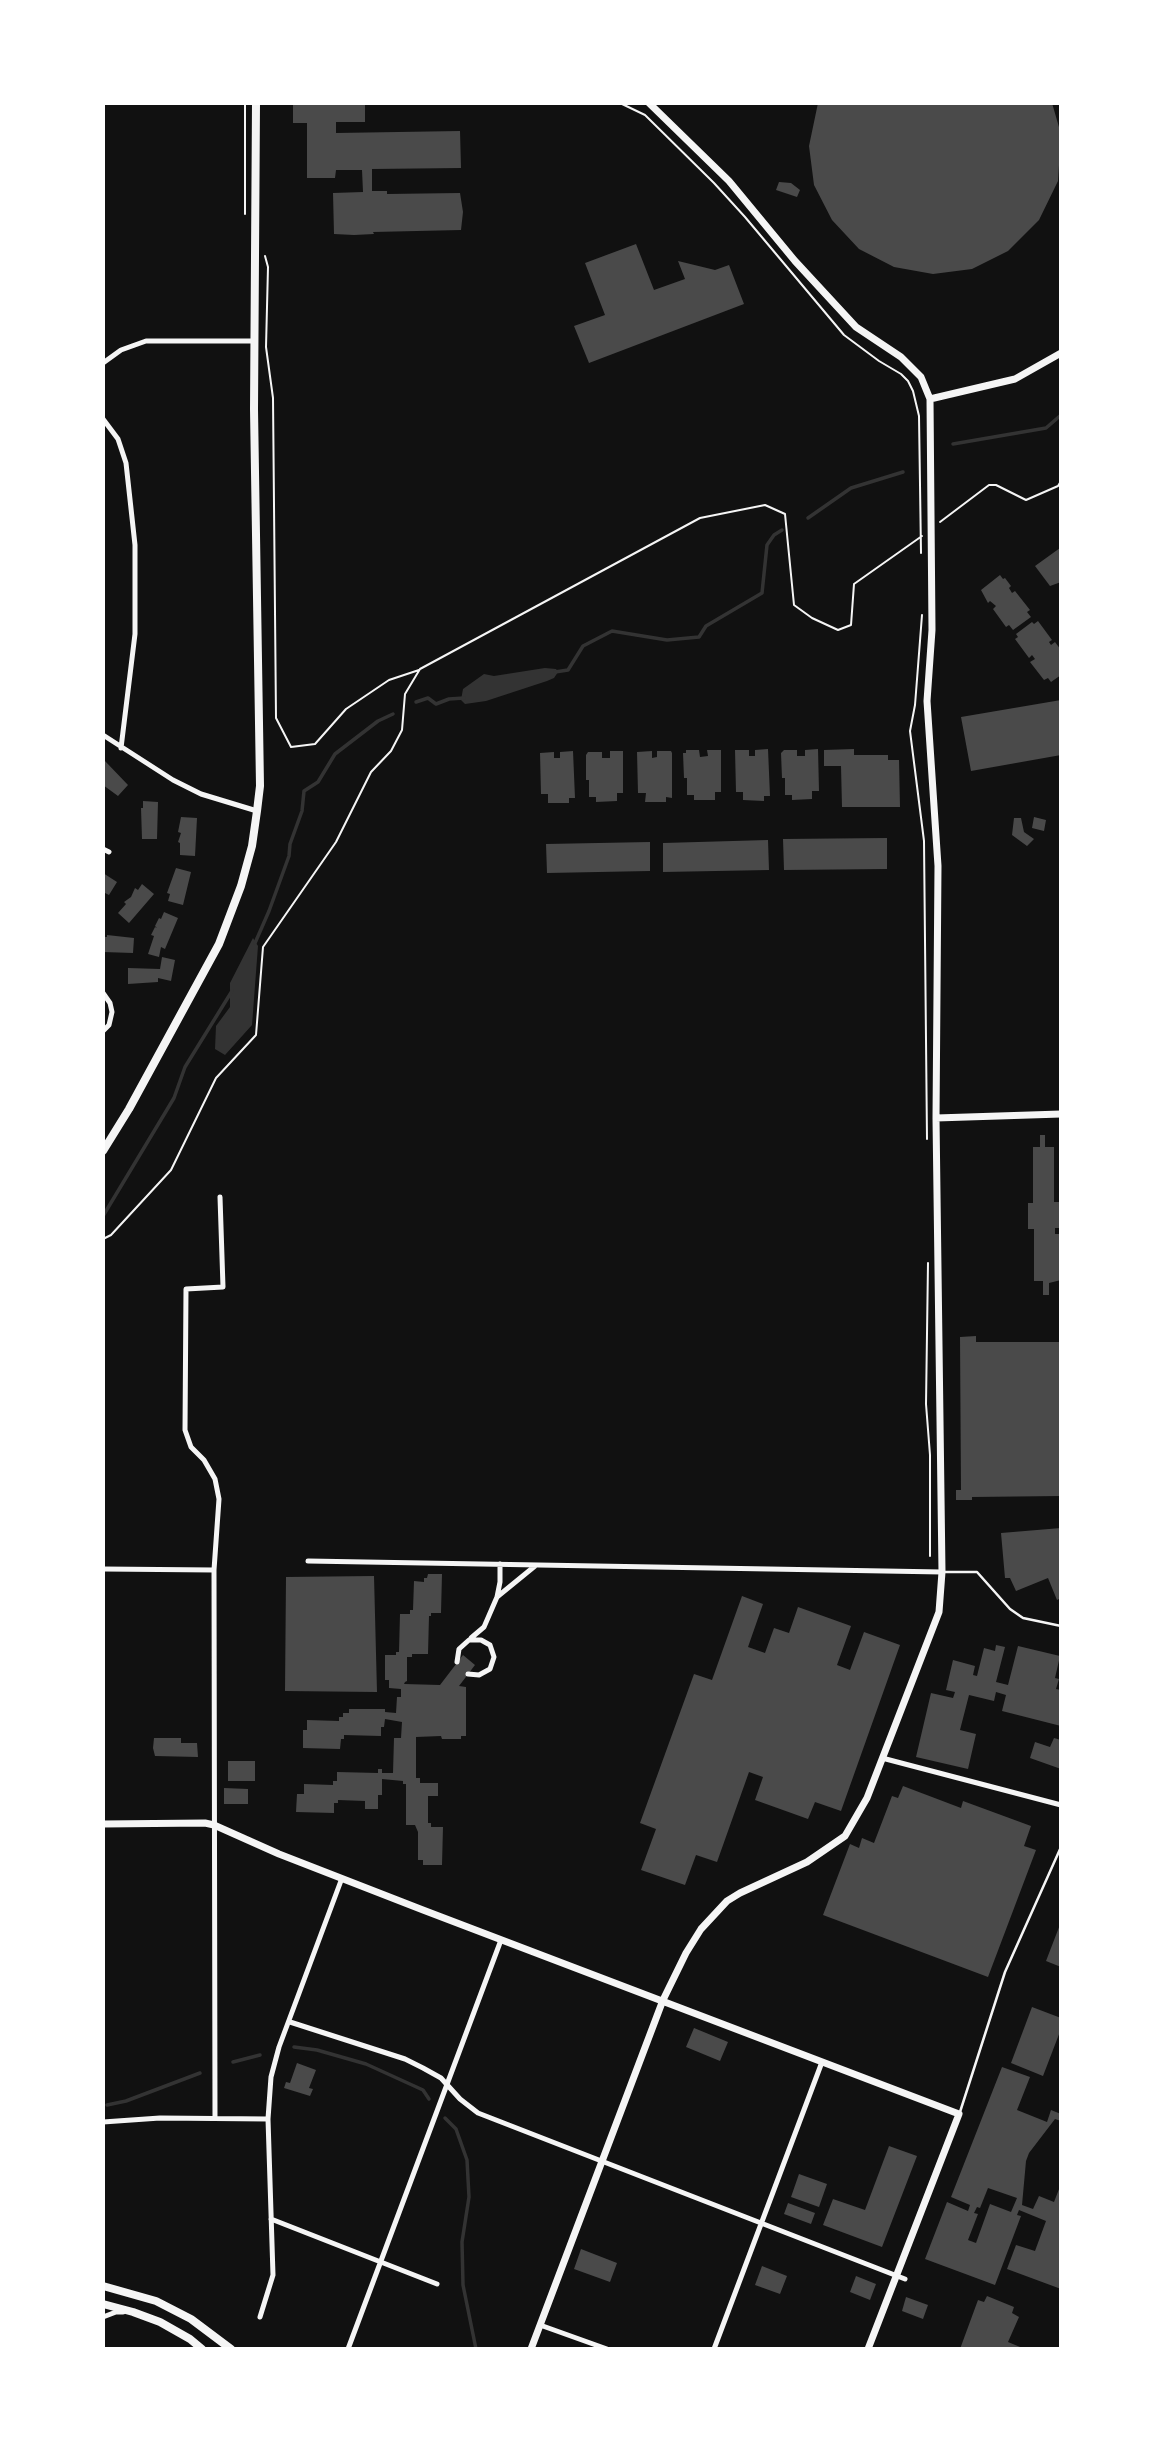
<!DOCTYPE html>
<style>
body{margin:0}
#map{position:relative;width:1164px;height:2452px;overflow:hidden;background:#111;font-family:"Source Sans 3",sans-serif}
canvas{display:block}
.frame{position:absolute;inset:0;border:105px solid #fff;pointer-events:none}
</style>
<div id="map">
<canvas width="1164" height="2452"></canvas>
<div class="frame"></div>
</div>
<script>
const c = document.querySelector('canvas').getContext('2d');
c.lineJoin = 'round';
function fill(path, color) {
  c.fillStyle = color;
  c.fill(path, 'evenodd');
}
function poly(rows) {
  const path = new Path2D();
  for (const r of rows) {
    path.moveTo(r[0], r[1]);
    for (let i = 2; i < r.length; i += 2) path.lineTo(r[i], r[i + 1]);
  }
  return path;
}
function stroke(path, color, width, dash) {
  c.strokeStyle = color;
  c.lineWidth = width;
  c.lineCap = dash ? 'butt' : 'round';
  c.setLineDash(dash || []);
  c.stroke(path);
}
fill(poly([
 [545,668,556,669,558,672,554,678,547,681,486,701,465,704,461,700,463,689,484,674,494,676],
 [253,938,258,946,252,1025,225,1055,215,1049,216,1026,230,1007,230,983]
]), '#333');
stroke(poly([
 [953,444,1046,428,1061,415],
 [808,518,851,488,903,472],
 [555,672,568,670,583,646,612,631,667,640,699,637,706,626,762,593,767,545,774,535,782,530],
 [416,702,428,698,436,704,449,699,464,698],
 [255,943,269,911,289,856,290,844,302,811,304,791,318,782,335,754,378,721,393,714],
 [103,1216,174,1098,185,1067,232,991],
 [294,2047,317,2050,366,2064,423,2090,429,2099],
 [233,2062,260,2055],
 [107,2105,126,2101,200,2073],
 [445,2118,456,2129,467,2160,469,2197,462,2242,463,2285,476,2349]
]), '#333', 3.5);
fill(poly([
 [293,103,365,103,365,122,336,122,336,133,460,131,461,168,372,169,372,191,387,191,387,194,460,193,463,212,461,230,373,232,374,234,354,235,334,234,333,193,363,192,362,170,336,170,335,178,307,178,307,123,293,123],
 [818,103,1052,103,1061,134,1058,181,1039,220,1008,251,972,269,933,274,894,267,859,249,832,220,814,185,809,146],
 [779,182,791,183,800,190,797,197,776,190],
 [636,244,654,290,685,279,678,261,715,270,729,265,744,304,589,363,574,326,605,315,585,263],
 [1060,548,1061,582,1050,586,1035,566],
 [1000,575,1003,579,1005,578,1011,586,1009,588,1012,593,1015,591,1030,610,1027,612,1031,617,1013,630,1009,625,1006,627,993,609,996,606,990,601,988,603,981,590],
 [1038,621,1052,640,1049,642,1051,645,1055,642,1061,650,1061,675,1051,682,1048,678,1044,680,1030,662,1035,659,1032,655,1029,658,1015,639,1018,637,1016,634,1032,622,1034,624],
 [1061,700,1061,755,971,771,961,717],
 [768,749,770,796,764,796,764,801,743,800,743,792,736,792,735,750,749,750,749,756,755,756,755,750],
 [818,749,819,791,812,791,812,799,792,800,792,795,785,795,785,778,782,778,781,753,784,750,797,750,797,756,805,756,805,750],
 [854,749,854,755,888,755,888,760,899,760,900,807,842,807,841,766,824,766,824,750],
 [686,750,699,750,700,757,708,756,707,750,721,750,721,792,715,792,715,800,694,800,694,795,687,795,687,778,684,778,683,753,686,753],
 [573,751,575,798,569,798,569,803,548,803,548,794,541,794,540,753,554,752,554,758,560,758,560,752],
 [610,751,623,751,623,793,617,793,617,801,596,802,596,797,589,797,589,780,586,780,586,755,588,752,602,752,602,758,610,758],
 [652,751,652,758,657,757,657,751,671,751,672,753,672,798,666,797,666,802,645,802,646,793,638,793,637,752],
 [105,761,128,785,118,796,103,785],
 [143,801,158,802,157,839,142,839,141,808,143,808],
 [181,817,197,818,195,856,180,855,180,843,178,842,181,833,178,832],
 [1034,817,1046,820,1044,831,1032,828],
 [1014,818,1021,818,1024,832,1034,839,1027,846,1012,835],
 [887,838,887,869,784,870,783,839],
 [768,840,769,870,663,872,663,843],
 [650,842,650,871,547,873,546,844],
 [176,868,191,872,183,905,168,901,170,894,167,893],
 [103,873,117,882,109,895,103,892],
 [142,884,154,894,129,923,118,913,126,904,124,902,131,897,135,888,138,890],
 [164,912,178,918,165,949,161,947,159,957,148,954,154,936,151,935,155,927,157,928,155,926,159,918,161,919],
 [107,935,134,938,133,953,103,952,103,937,107,937],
 [162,957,175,960,171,981,158,978,158,982,128,984,128,968,160,969],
 [1040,1135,1045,1135,1045,1147,1054,1147,1054,1202,1061,1202,1061,1228,1055,1228,1055,1234,1061,1234,1061,1280,1049,1283,1049,1295,1043,1295,1043,1281,1034,1281,1034,1229,1028,1229,1028,1203,1033,1203,1033,1147,1040,1147],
 [976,1336,976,1342,1061,1342,1061,1496,972,1497,972,1500,956,1500,956,1490,961,1490,960,1337],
 [1061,1528,1061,1598,1057,1600,1048,1578,1016,1591,1010,1578,1005,1578,1001,1533],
 [428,1574,442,1574,441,1613,431,1613,431,1616,429,1616,428,1654,412,1654,412,1657,407,1657,407,1681,405,1682,404,1684,440,1685,463,1655,475,1665,459,1686,466,1687,466,1736,461,1736,461,1739,442,1739,441,1736,416,1737,416,1778,420,1778,420,1783,438,1783,438,1796,428,1796,428,1823,431,1823,431,1827,443,1827,442,1865,423,1865,423,1860,418,1860,418,1832,415,1825,406,1825,406,1784,403,1784,403,1781,382,1779,382,1795,378,1795,378,1809,365,1809,365,1801,338,1800,338,1803,334,1803,334,1813,296,1812,297,1794,304,1794,304,1784,333,1785,333,1781,337,1781,337,1772,378,1773,378,1769,382,1769,382,1773,393,1773,394,1738,401,1738,402,1722,385,1719,384,1727,381,1727,381,1736,344,1735,344,1739,341,1739,340,1749,303,1748,303,1730,307,1730,307,1720,339,1721,339,1717,343,1717,343,1713,349,1713,349,1709,385,1709,385,1712,396,1713,397,1697,401,1697,401,1689,389,1688,389,1680,385,1680,385,1655,396,1655,396,1652,399,1652,400,1614,410,1614,410,1610,413,1610,414,1581,424,1582,424,1578,427,1578],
 [374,1576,377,1692,285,1691,286,1577],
 [742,1596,763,1604,748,1647,765,1653,774,1628,789,1633,798,1607,851,1626,837,1665,850,1670,864,1632,900,1645,841,1811,815,1802,808,1819,755,1800,763,1777,749,1772,717,1862,696,1855,685,1885,641,1870,656,1829,640,1823,694,1674,712,1680],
 [996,1645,1005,1647,996,1682,1008,1685,1018,1646,1060,1656,1055,1678,1059,1679,1056,1689,1061,1690,1061,1726,1002,1711,1006,1695,996,1692,994,1701,969,1695,960,1730,976,1734,968,1769,916,1757,931,1693,953,1698,955,1692,946,1690,953,1660,975,1666,973,1675,977,1676,984,1648,995,1651],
 [154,1738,181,1738,181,1743,197,1743,198,1757,155,1756,153,1748],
 [1054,1738,1061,1740,1061,1769,1030,1758,1035,1742,1050,1747],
 [228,1761,255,1761,255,1781,228,1781],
 [903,1786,961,1808,963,1801,1031,1826,1024,1846,1036,1850,988,1977,823,1915,850,1844,859,1848,862,1838,874,1843,892,1796,898,1798],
 [224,1788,248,1789,248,1804,224,1804],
 [1061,1922,1061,1967,1046,1961],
 [1032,2007,1061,2018,1061,2029,1043,2076,1011,2063],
 [694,2028,728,2042,720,2061,686,2047],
 [297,2063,316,2070,309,2088,313,2089,310,2096,284,2088,286,2082,290,2083],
 [1002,2067,1030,2077,1017,2110,1047,2122,1051,2110,1061,2114,1061,2121,1055,2119,1029,2153,1026,2161,1022,2205,1033,2209,1039,2196,1054,2202,1061,2184,1061,2289,1007,2269,1016,2245,1035,2251,1046,2221,1019,2210,1017,2215,1021,2216,995,2285,925,2259,947,2202,968,2211,970,2205,951,2197],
 [988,2188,1017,2198,1011,2212,990,2204,976,2243,968,2240,978,2214,974,2213,977,2207,980,2208],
 [889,2146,917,2156,882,2247,823,2225,833,2199,865,2210],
 [799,2174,827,2184,819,2207,791,2197],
 [788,2203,815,2213,811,2224,784,2214],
 [581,2249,617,2263,610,2282,574,2269],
 [762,2266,787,2276,780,2294,755,2285],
 [856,2276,876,2284,870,2300,850,2292],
 [987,2296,1014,2307,1012,2313,1019,2317,1008,2342,1025,2349,960,2349,978,2300,984,2302],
 [906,2297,928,2305,923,2319,902,2311]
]), '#4a4a4a');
stroke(poly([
 [245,103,245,214],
 [620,103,645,115,714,183,745,217,844,335,879,361,901,374,908,381,913,391,919,416,921,553],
 [265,256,268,267,266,347,273,398,276,718,291,747,315,744,346,709,389,680,419,670],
 [940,522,989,485,996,485,1026,500,1058,486,1061,481],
 [922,615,915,705,910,731,924,841,927,1139],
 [103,1239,111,1235,171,1170,216,1078,256,1035,263,947,336,842,371,772,391,751,402,730,405,694,420,669,700,518,765,505,785,514,794,605,812,618,838,630,851,625,854,584,922,536],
 [928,1263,926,1404,930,1455,930,1556]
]), '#f5f5f5', 2);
stroke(poly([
 [942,1572,977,1572,1010,1609,1023,1618,1061,1626],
 [960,2112,1005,1972,1061,1847]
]), '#f5f5f5', 2.5);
stroke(poly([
 [103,363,121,350,146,341,255,341],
 [103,419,118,439,126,463,135,545,135,634,121,748],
 [103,735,173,780,201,794,257,811],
 [103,849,109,852],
 [103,993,110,1003,112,1012,109,1025,103,1031],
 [308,1561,942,1572],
 [103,1569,214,1570],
 [497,1597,535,1566],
 [471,1638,484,1627,497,1597,500,1582,500,1564],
 [457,1662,459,1649,469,1640,481,1640,490,1645,494,1657,490,1669,479,1675,468,1674],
 [882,1758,1061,1805],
 [290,2022,405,2059,423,2068,441,2078,460,2099,478,2113,905,2279],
 [215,2118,214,1570,219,1499,215,1479,204,1460,191,1447,185,1430,186,1289,223,1287,220,1197],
 [103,2122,160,2118,268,2119],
 [271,2219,437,2284],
 [103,2317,116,2312,123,2312],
 [260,2317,273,2275,268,2119,271,2077,279,2047,342,1878],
 [540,2325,607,2349],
 [348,2349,501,1940],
 [714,2349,822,2062]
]), '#f5f5f5', 5);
stroke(poly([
 [930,399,1015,379,1061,353],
 [936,1118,1061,1114],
 [103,1824,205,1823,214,1825,279,1854,423,1910,959,2114,868,2349],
 [531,2349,663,2000,686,1953,701,1929,727,1901,740,1893,807,1862,845,1836,867,1798,939,1612,942,1572,936,1118,938,866,927,701,932,630,930,399,921,377,901,357,856,327,795,261,729,181,649,103]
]), '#f5f5f5', 7);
stroke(poly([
 [103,1151,129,1109,219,944,241,886,252,846,257,811,260,786,254,409,256,103],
 [103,2286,156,2301,191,2319,231,2349],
 [103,2304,133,2312,160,2322,190,2339,202,2349]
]), '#f5f5f5', 8);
</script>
